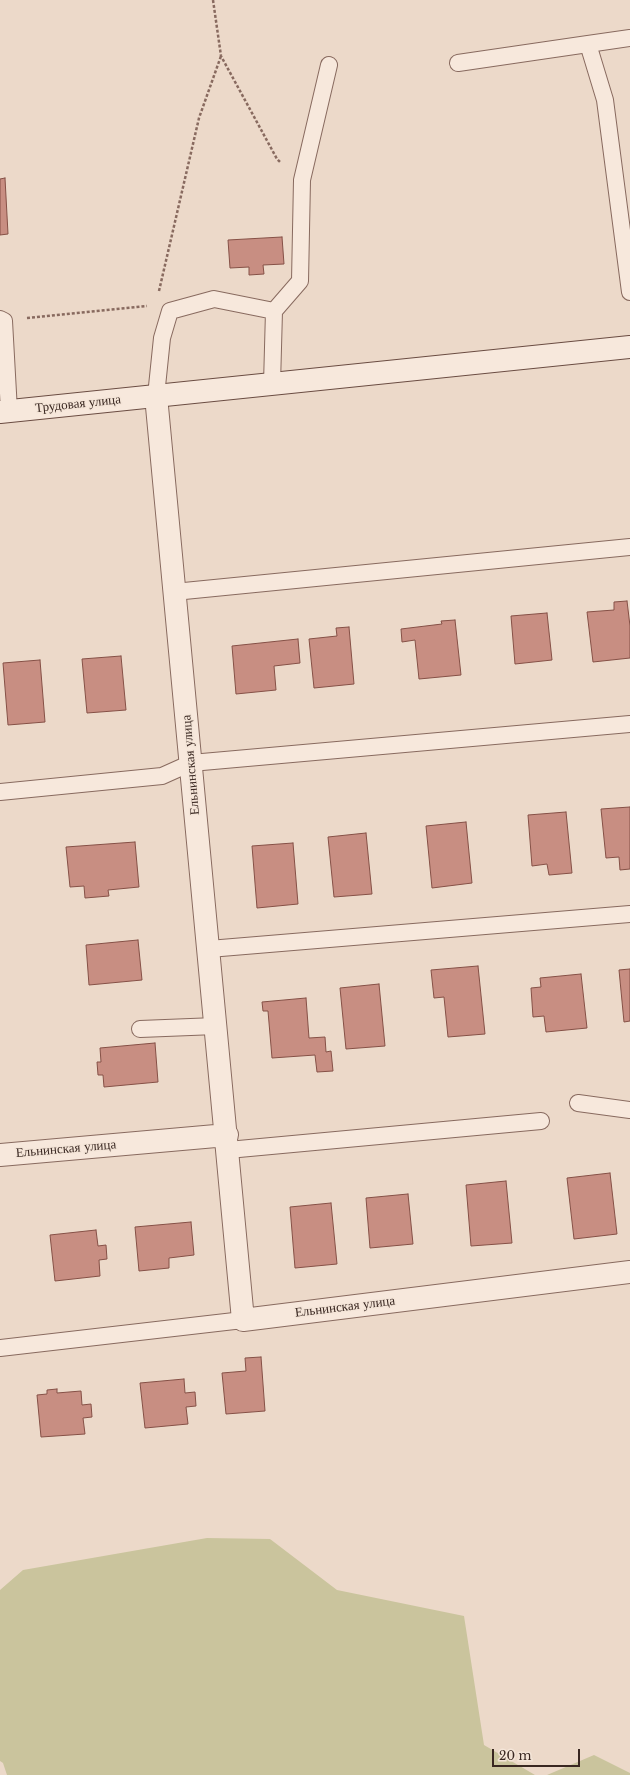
<!DOCTYPE html>
<meta charset="utf-8">
<style>
body{margin:0}
#map{position:relative;width:630px;height:1775px;overflow:hidden;background:#ecd9c9;font-family:"Libre Baskerville",serif}
canvas{display:block}
.scale{position:absolute;left:492px;top:1749px;width:88px;height:18px;box-sizing:border-box;border:2px solid #392721;border-top:0;padding-left:5px;font-size:12px;line-height:14px;white-space:nowrap;color:#392721;-webkit-text-stroke:3px #f4e5d8;paint-order:stroke}
</style>
<div id="map">
<canvas width="630" height="1775"></canvas>
<div class="scale">20 m</div>
</div>
<script>
const c = document.querySelector('canvas').getContext('2d');
c.lineJoin = 'round';
function fill(path, color) {
  c.fillStyle = color;
  c.fill(path, 'evenodd');
}
function poly(rows) {
  const path = new Path2D();
  for (const r of rows) {
    path.moveTo(r[0], r[1]);
    for (let i = 2; i < r.length; i += 2) path.lineTo(r[i], r[i + 1]);
  }
  return path;
}
function stroke(path, color, width, dash) {
  c.strokeStyle = color;
  c.lineWidth = width;
  c.lineCap = dash ? 'butt' : 'round';
  c.setLineDash(dash || []);
  c.stroke(path);
}
function label(font, color, halo, rows, align = 'center') {
  c.font = font + ' "Libre Baskerville",serif';
  c.lineWidth = 3;
  c.setLineDash([]);
  c.textBaseline = 'middle';
  c.strokeStyle = halo;
  c.fillStyle = color;
  for (const [text, x, y, turn = 0] of rows) {
    c.save();
    c.translate(x, y);
    c.rotate((+turn || 0) * Math.PI / 180);
    c.textAlign = isNaN(turn) ? turn : align;
    if (halo) c.strokeText(text, 0, 0);
    c.fillText(text, 0, 0);
    c.restore();
  }
}
fill(poly([
 [207,1538,270,1539,337,1590,464,1616,484,1745,535,1775,7,1775,3,1763,0,1761,0,1590,23,1570],
 [594,1755,630,1773,630,1775,547,1775]
]), '#cac49d');
const building = poly([
 [5,178,8,234,0,235,0,179,5,178],
 [282,237,284,264,263,265,264,274,249,275,249,267,230,268,228,240,282,237],
 [627,601,630,626,630,658,593,662,587,612,614,610,614,602,627,601],
 [547,613,552,660,515,664,511,616,547,613],
 [455,620,461,675,419,679,415,640,402,642,401,629,442,624,441,621,455,620],
 [349,627,354,684,314,688,309,639,337,636,336,628,349,627],
 [298,639,300,663,274,666,276,690,236,694,232,646,298,639],
 [121,656,126,710,87,713,82,659,121,656],
 [40,660,45,722,8,725,3,663,40,660],
 [630,807,630,869,620,870,619,857,606,858,601,809,630,807],
 [566,812,572,873,549,875,547,864,532,866,528,815,566,812],
 [466,822,472,883,432,888,426,826,466,822],
 [366,833,372,894,334,897,328,837,366,833],
 [135,842,139,887,108,890,109,896,85,898,84,886,70,887,66,847,135,842],
 [293,843,298,904,257,908,252,846,293,843],
 [138,940,142,980,89,985,86,945,138,940],
 [478,966,485,1034,448,1037,444,997,434,998,431,970,478,966],
 [630,969,630,1021,624,1022,619,970,630,969],
 [581,974,587,1028,546,1032,544,1016,533,1017,531,988,541,987,540,978,581,974],
 [379,984,385,1046,346,1049,340,988,379,984],
 [306,998,309,1038,325,1037,326,1052,331,1051,333,1071,317,1072,315,1055,272,1058,268,1011,263,1011,262,1002,306,998],
 [155,1043,158,1082,104,1087,103,1075,98,1075,97,1062,101,1062,100,1048,155,1043],
 [610,1173,617,1234,574,1239,567,1178,610,1173],
 [506,1181,512,1243,471,1246,466,1185,506,1181],
 [408,1194,413,1244,370,1248,366,1198,408,1194],
 [331,1203,337,1264,295,1268,290,1207,331,1203],
 [191,1222,194,1255,169,1258,169,1268,139,1271,135,1227,191,1222],
 [96,1230,98,1246,106,1245,107,1259,99,1260,100,1276,55,1281,50,1235,96,1230],
 [261,1357,265,1411,226,1414,222,1373,246,1371,245,1358,261,1357],
 [184,1379,185,1393,195,1392,196,1406,186,1407,188,1424,145,1428,140,1383,184,1379],
 [57,1389,57,1393,81,1391,82,1405,91,1404,92,1417,83,1418,85,1434,41,1437,37,1395,47,1394,47,1390,57,1389]
]);
fill(building, '#c88e82');
stroke(building, '#855046', 1);
const lane = poly([
 [630,38,588,44,605,100,630,292],
 [458,63,588,44],
 [0,319,4,321,9,411],
 [272,384,274,311],
 [156,396,162,338,170,311,214,299,274,311,300,281,302,180,329,65],
 [174,592,630,547],
 [0,792,162,776,191,763,630,724],
 [209,949,630,914],
 [140,1029,216,1026],
 [578,1103,630,1110],
 [228,1150,541,1121],
 [0,1348,243,1320]
]);
const street = poly([
 [156,396,243,1320,630,1272],
 [0,1155,227,1135]
]);
const secondary = poly([
 [0,412,630,347]
]);
stroke(lane, '#886a5f', 18);
stroke(street, '#886a5f', 24);
stroke(secondary, '#6a4c42', 24);
stroke(poly([
 [213,0,221,56,277,159,281,163],
 [159,291,199,118,221,56],
 [27,318,147,306]
]), '#886a5f', 2.5, [3, 2]);
stroke(lane, '#f7e8dc', 16);
stroke(street, '#f7e8dc', 22);
stroke(secondary, '#f7e8dc', 22);
label('13px', '#392721', '#f4e5d8', [
 ["Трудовая улица",78,404,-6],
 ["Ельнинская улица",191,765,-95],
 ["Ельнинская улица",66,1149,-5],
 ["Ельнинская улица",345,1307,-7]
]);
</script>
